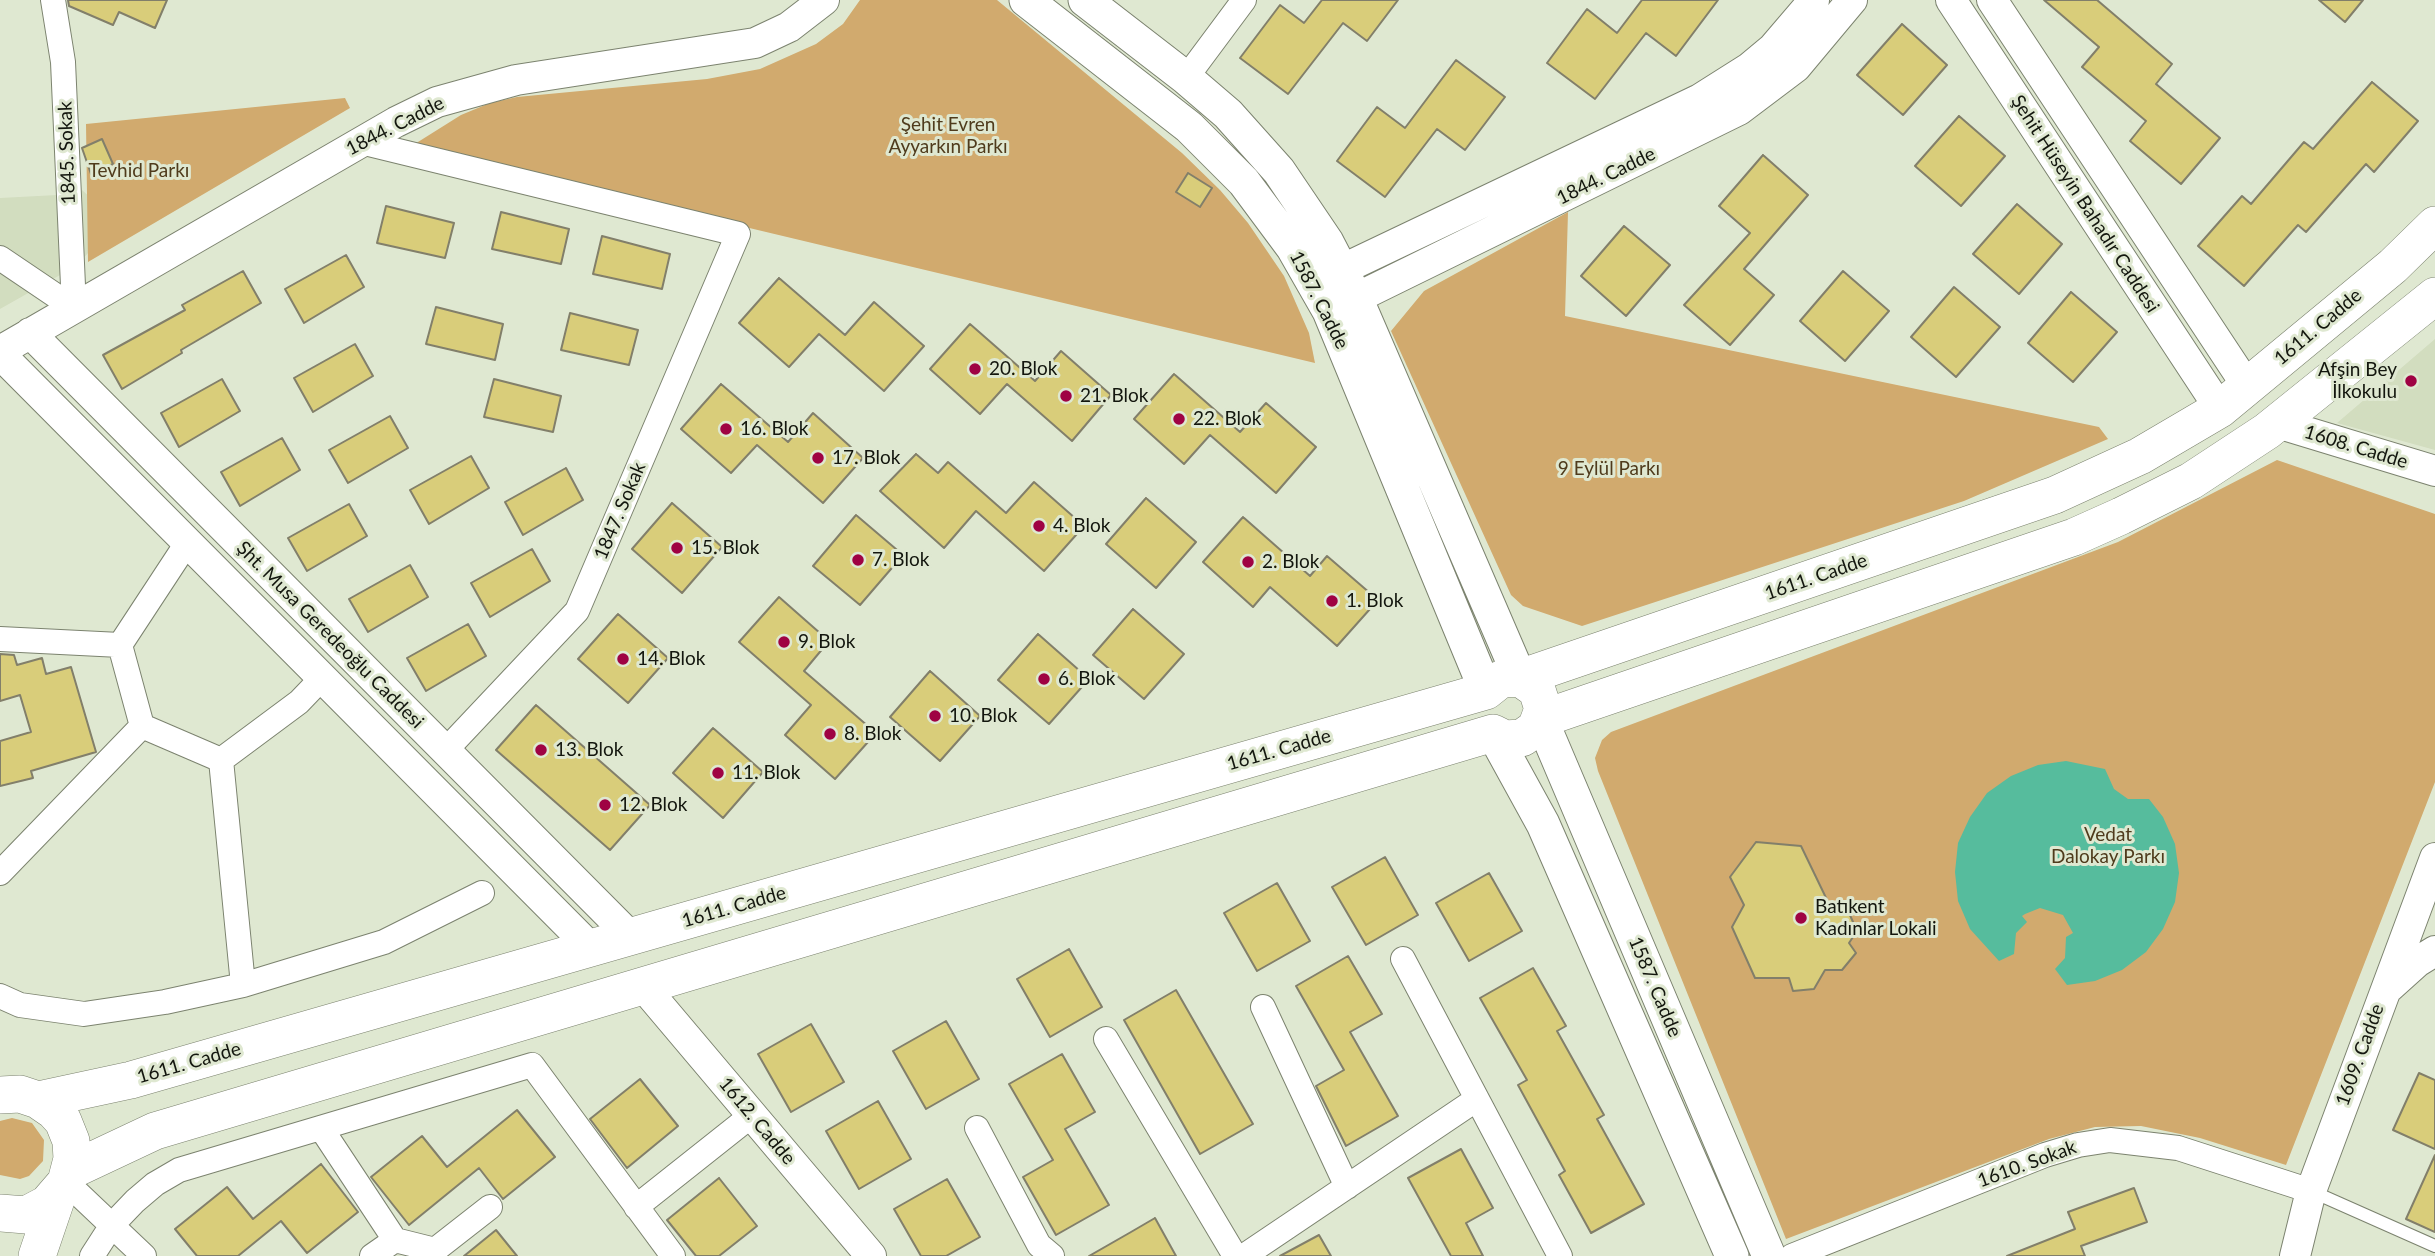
<!DOCTYPE html>
<meta charset="utf-8">
<style>
body{margin:0}
canvas{display:block;background:#dfe8d1}
</style>
<canvas width="2435" height="1256"></canvas>
<script>
const c = document.querySelector('canvas').getContext('2d');
c.lineJoin = 'round';
function fill(path, color) {
  c.fillStyle = color;
  c.fill(path, 'evenodd');
}
function poly(rows) {
  const path = new Path2D();
  for (const r of rows) {
    path.moveTo(r[0], r[1]);
    for (let i = 2; i < r.length; i += 2) path.lineTo(r[i], r[i + 1]);
  }
  return path;
}
function stroke(path, color, width, dash) {
  c.strokeStyle = color;
  c.lineWidth = width;
  c.lineCap = dash ? 'butt' : 'round';
  c.setLineDash(dash || []);
  c.stroke(path);
}
function label(font, color, halo, rows, align = 'center') {
  c.font = font + ' Lato,sans-serif';
  c.lineWidth = 6;
  c.setLineDash([]);
  c.textBaseline = 'middle';
  c.strokeStyle = halo;
  c.fillStyle = color;
  for (const [text, x, y, turn = 0] of rows) {
    c.save();
    c.translate(x, y);
    c.rotate((+turn || 0) * Math.PI / 180);
    c.textAlign = isNaN(turn) ? turn : align;
    if (halo) c.strokeText(text, 0, 0);
    c.fillText(text, 0, 0);
    c.restore();
  }
}
fill(poly([
 [82,190,117,222,76,266,0,309,0,198,76,194],
 [2435,339,2435,450,2337,423]
]), '#d2ddbf');
fill(poly([
 [860,0,997,0,1182,153,1220,190,1248,223,1284,276,1309,333,1315,363,410,147,461,115,490,103,517,97,707,79,760,69,816,44,843,24],
 [345,98,350,108,88,262,86,124],
 [1568,212,1565,316,2099,427,2108,439,1964,501,1582,626,1523,606,1511,595,1391,331,1424,291],
 [2277,460,2435,514,2435,782,2286,1165,2200,1138,2141,1126,2095,1127,2049,1139,1786,1239,1598,771,1595,758,1602,740,1611,732,2118,542],
 [12,1118,32,1123,44,1140,43,1161,29,1176,20,1179,0,1175,0,1121]
]), '#d1aa6e');
fill(poly([
 [2066,761,2105,769,2114,789,2128,799,2149,799,2163,817,2175,844,2179,873,2175,902,2163,929,2146,952,2122,970,2095,981,2067,985,2055,969,2065,958,2066,937,2073,933,2063,915,2040,908,2025,914,2022,916,2027,922,2016,933,2014,954,1999,961,1970,929,1958,901,1955,872,1958,843,1970,817,1987,793,2011,776,2038,765]
]), '#56bc9d');
const building = poly([
 [68,0,167,0,155,28,119,12,113,25,69,6,68,0],
 [1322,0,1398,0,1367,41,1343,23,1288,94,1240,58,1280,5,1304,23,1322,0],
 [1642,0,1718,0,1676,56,1646,33,1595,99,1547,63,1587,9,1617,33,1642,0],
 [2044,0,2097,0,2172,64,2156,84,2220,138,2181,184,2130,141,2146,121,2082,67,2099,47,2044,0],
 [2319,0,2363,0,2345,22,2319,0],
 [1902,24,1947,65,1903,115,1857,75,1902,24],
 [1456,60,1505,97,1465,150,1437,129,1385,197,1337,161,1377,107,1405,128,1456,60],
 [2372,82,2418,121,2374,172,2366,164,2306,232,2298,225,2244,286,2198,246,2242,196,2251,204,2304,142,2313,149,2372,82],
 [1959,116,2005,156,1961,206,1915,166,1959,116],
 [102,139,113,164,91,174,82,148,102,139],
 [1763,155,1808,195,1744,269,1774,295,1730,345,1684,305,1750,233,1719,206,1763,155],
 [1188,173,1212,188,1200,207,1176,192,1188,173],
 [2017,204,2062,244,2019,294,1973,254,2017,204],
 [386,206,454,223,445,258,377,243,386,206],
 [501,212,569,229,561,264,492,249,501,212],
 [1624,226,1670,265,1626,316,1581,276,1624,226],
 [602,236,670,254,662,289,593,274,602,236],
 [346,255,364,287,304,323,285,289,346,255],
 [243,271,261,303,181,350,182,353,122,389,103,355,185,310,182,305,243,271],
 [1843,271,1889,311,1845,361,1800,321,1843,271],
 [779,278,845,335,874,302,924,346,884,391,819,334,789,367,739,323,779,278],
 [1954,287,2000,327,1956,377,1911,337,1954,287],
 [2071,292,2117,332,2073,382,2028,343,2071,292],
 [436,307,503,324,495,360,426,344,436,307],
 [570,313,638,330,629,365,561,350,570,313],
 [970,324,1035,381,1061,351,1111,395,1072,441,1007,384,980,414,930,369,970,324],
 [355,344,373,376,313,412,294,378,355,344],
 [1174,374,1240,432,1266,403,1316,447,1276,493,1210,435,1184,464,1134,419,1174,374],
 [222,379,240,411,179,447,161,413,222,379],
 [494,379,561,396,553,432,484,417,494,379],
 [721,384,788,442,813,413,863,458,823,503,757,445,731,473,681,429,721,384],
 [390,416,408,448,348,483,329,450,390,416],
 [282,438,300,470,240,506,221,472,282,438],
 [916,454,938,473,948,462,1006,513,1034,482,1084,526,1044,571,976,511,944,548,880,491,916,454],
 [471,456,489,488,429,524,410,490,471,456],
 [566,468,583,500,523,535,505,502,566,468],
 [1146,498,1196,542,1156,588,1106,544,1146,498],
 [672,503,722,547,682,593,632,549,672,503],
 [349,504,367,536,307,571,288,538,349,504],
 [856,515,903,555,860,605,813,566,856,515],
 [1243,517,1310,576,1327,556,1378,600,1337,646,1270,587,1253,607,1203,562,1243,517],
 [532,549,550,581,490,617,471,583,532,549],
 [410,565,428,597,368,632,349,599,410,565],
 [779,597,829,641,804,671,876,733,835,779,785,735,811,705,739,642,779,597],
 [1133,609,1184,654,1144,699,1093,655,1133,609],
 [618,614,668,658,628,703,578,659,618,614],
 [468,624,486,656,426,691,407,658,468,624],
 [1038,634,1089,679,1049,724,998,680,1038,634],
 [0,654,14,655,17,665,42,658,46,674,71,667,96,752,31,771,33,778,0,786,0,741,31,732,20,695,0,701,0,654],
 [930,671,980,716,940,761,890,717,930,671],
 [536,705,650,805,610,850,496,750,536,705],
 [713,728,763,772,723,818,673,773,713,728],
 [1756,842,1801,846,1829,904,1845,904,1857,931,1849,943,1856,953,1842,970,1825,970,1814,989,1793,991,1789,978,1755,978,1732,927,1744,905,1730,877,1756,842],
 [1385,857,1418,915,1366,945,1332,887,1385,857],
 [1489,873,1522,931,1469,961,1436,903,1489,873],
 [1277,883,1310,941,1257,971,1224,913,1277,883],
 [1069,949,1102,1007,1050,1037,1017,979,1069,949],
 [1348,956,1382,1014,1350,1032,1398,1116,1346,1146,1316,1086,1344,1070,1296,986,1348,956],
 [1533,968,1566,1026,1557,1031,1604,1115,1597,1119,1644,1204,1591,1233,1559,1175,1565,1171,1518,1085,1527,1080,1480,998,1533,968],
 [1176,990,1253,1124,1200,1154,1124,1020,1176,990],
 [946,1021,979,1079,926,1109,893,1051,946,1021],
 [811,1024,844,1082,791,1112,758,1054,811,1024],
 [1062,1054,1095,1112,1065,1129,1109,1205,1056,1235,1023,1177,1053,1160,1009,1084,1062,1054],
 [2419,1073,2435,1080,2435,1149,2393,1130,2419,1073],
 [640,1079,678,1126,627,1168,590,1119,640,1079],
 [878,1101,911,1159,859,1189,826,1131,878,1101],
 [517,1110,555,1157,503,1199,479,1168,409,1225,371,1177,422,1136,447,1167,517,1110],
 [1461,1149,1493,1208,1466,1223,1483,1256,1451,1256,1408,1178,1461,1149],
 [2435,1155,2435,1232,2406,1219,2435,1155],
 [321,1164,358,1212,307,1253,281,1221,238,1256,197,1256,175,1229,227,1187,253,1219,321,1164],
 [719,1178,757,1226,719,1256,696,1256,667,1220,719,1178],
 [947,1179,980,1237,946,1256,921,1256,894,1209,947,1179],
 [2134,1188,2147,1222,2081,1246,2085,1256,2007,1256,2075,1229,2068,1212,2134,1188],
 [1155,1218,1176,1256,1089,1256,1131,1232,1155,1218],
 [496,1230,517,1256,464,1256,496,1230],
 [1319,1235,1331,1256,1280,1256,1319,1235]
]);
fill(building, '#d9cd7a');
stroke(building, '#827f6a', 2);
const service = poly([
 [2311,1191,2435,1246]
]);
const minor = poly([
 [53,0,63,62,74,308],
 [1186,78,1244,0],
 [361,142,738,234,577,611,445,751],
 [0,258,74,308],
 [187,543,120,645,142,726,221,760,299,702,322,678],
 [0,639,120,645],
 [221,760,243,985],
 [0,873,142,726],
 [1403,959,1560,1256],
 [0,996,20,1005,84,1014,165,1002,243,985,384,942,482,893],
 [1263,1007,1347,1187],
 [1106,1039,1235,1256],
 [321,1128,395,1240],
 [977,1128,1039,1245,1052,1256],
 [66,1182,144,1256],
 [636,1207,752,1115],
 [92,1256,112,1225,135,1201,155,1184,179,1170,532,1065,673,1256],
 [372,1256,395,1240,435,1250,490,1207],
 [1244,1256,1477,1099],
 [1792,1256,2045,1155,2078,1145,2110,1140,2178,1148,2311,1191]
]);
const tertiary = poly([
 [1951,0,2220,409],
 [1992,0,2247,386],
 [1320,280,1700,99,1749,68,1773,48,1814,0],
 [1336,308,1739,110,1796,67,1852,0],
 [30,333,631,937],
 [0,351,396,122,437,102,516,80,755,43,789,27,824,0],
 [0,354,591,948],
 [2277,423,2435,471],
 [643,986,871,1256],
 [2387,989,2417,962,2435,951],
 [2295,1256,2311,1191,2435,858]
]);
const secondary = poly([
 [1026,0,1189,127,1244,182,1293,248,1329,311,1486,691],
 [1085,0,1186,78,1228,114,1279,171,1327,242,1356,298,1520,678],
 [1541,719,1769,1256],
 [1493,733,1543,824,1732,1256]
]);
const primary = poly([
 [1541,719,2074,537,2121,516,2191,481,2267,431,2435,296],
 [0,1095,20,1094,38,1100,54,1111,63,1121,71,1141,72,1159,66,1182,47,1204,26,1215,0,1213],
 [38,1100,131,1080,1486,691,1501,679,1520,678,2055,495,2140,456,2220,409,2393,266,2435,225],
 [70,1171,155,1131,1493,733,1505,739,1522,738,1536,728,1543,709,1537,690,1520,678],
 [37,1256,58,1194]
]);
stroke(service, '#7c836f', 14);
stroke(minor, '#7c836f', 26);
stroke(tertiary, '#7c836f', 32);
stroke(secondary, '#7c836f', 35);
stroke(primary, '#7c836f', 38);
stroke(service, '#fff', 12);
stroke(minor, '#fff', 24);
stroke(tertiary, '#fff', 30);
stroke(secondary, '#fff', 33);
stroke(primary, '#fff', 37);
for (const [x, y, r, color] of [
 [975,369,7,"#9f0243"],
 [2411,381,7,"#9f0243"],
 [1066,396,7,"#9f0243"],
 [1179,419,7,"#9f0243"],
 [726,429,7,"#9f0243"],
 [818,458,7,"#9f0243"],
 [1039,526,7,"#9f0243"],
 [677,548,7,"#9f0243"],
 [858,560,7,"#9f0243"],
 [1248,562,7,"#9f0243"],
 [1332,601,7,"#9f0243"],
 [784,642,7,"#9f0243"],
 [623,659,7,"#9f0243"],
 [1044,679,7,"#9f0243"],
 [935,716,7,"#9f0243"],
 [830,734,7,"#9f0243"],
 [541,750,7,"#9f0243"],
 [718,773,7,"#9f0243"],
 [605,805,7,"#9f0243"],
 [1801,918,7,"#9f0243"]
]) {
  const dot = new Path2D();
  dot.arc(x, y, r, 0, 2 * Math.PI);
  c.fillStyle = color;
  c.fill(dot);
  stroke(dot, '#dfe8d1', 2.5);
}
label('19px', '#4f3b1c', '#dfe8d1', [
 ["Şehit Evren",948,125],
 ["Ayyarkın Parkı",948,147],
 ["Tevhid Parkı",139,171],
 ["9 Eylül Parkı",1609,469],
 ["Vedat",2108,835],
 ["Dalokay Parkı",2108,857]
]);
label('19px', '#13160e', '#dfe8d1', [
 ["1844. Cadde",395,126,-27],
 ["1845. Sokak",67,153,-92],
 ["1844. Cadde",1606,176,-26],
 ["Şehit Hüseyin Bahadır Caddesi",2085,204,57],
 ["1587. Cadde",1319,300,63],
 ["1611. Cadde",2318,327,-40],
 ["1608. Cadde",2356,447,17],
 ["1847. Sokak",620,511,-67],
 ["1611. Cadde",1816,577,-19],
 ["Şht. Musa Geredeoğlu Caddesi",330,635,45],
 ["1611. Cadde",1279,750,-16],
 ["1611. Cadde",734,907,-16],
 ["1587. Cadde",1655,987,67],
 ["1609. Cadde",2360,1055,-70],
 ["1611. Cadde",189,1063,-16],
 ["1612. Cadde",757,1121,50],
 ["1610. Sokak",2027,1164,-20]
]);
label('19px', '#13160e', '#dfe8d1', [
 ["20. Blok",989,369],
 ["Afşin Bey",2397,370,"right"],
 ["İlkokulu",2397,392,"right"],
 ["21. Blok",1080,396],
 ["22. Blok",1193,419],
 ["16. Blok",740,429],
 ["17. Blok",832,458],
 ["4. Blok",1053,526],
 ["15. Blok",691,548],
 ["7. Blok",872,560],
 ["2. Blok",1262,562],
 ["1. Blok",1346,601],
 ["9. Blok",798,642],
 ["14. Blok",637,659],
 ["6. Blok",1058,679],
 ["10. Blok",949,716],
 ["8. Blok",844,734],
 ["13. Blok",555,750],
 ["11. Blok",732,773],
 ["12. Blok",619,805],
 ["Batıkent",1815,907],
 ["Kadınlar Lokali",1815,929]
], 'left');
</script>
